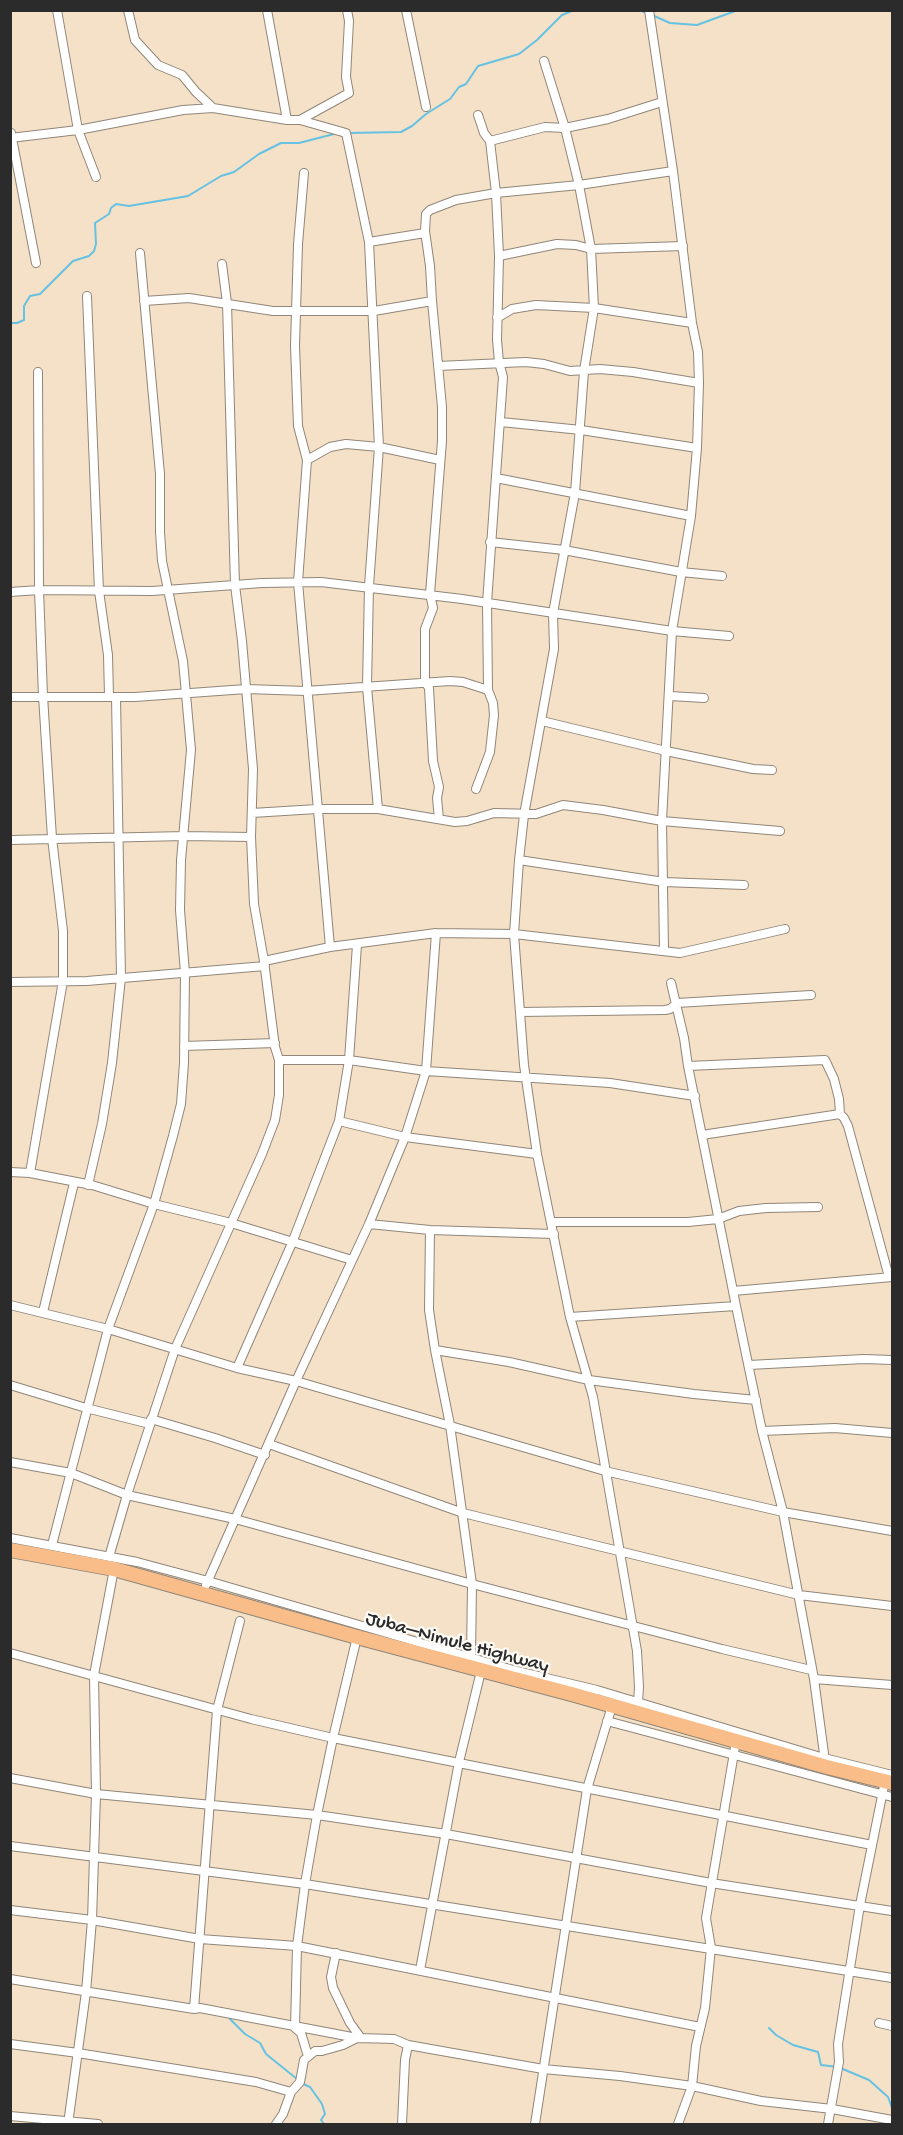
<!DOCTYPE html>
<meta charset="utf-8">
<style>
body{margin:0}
#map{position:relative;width:903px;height:2135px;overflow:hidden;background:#f5e1c7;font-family:"Gochi Hand",sans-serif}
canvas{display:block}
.frame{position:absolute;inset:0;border:12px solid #2b2b2b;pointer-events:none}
</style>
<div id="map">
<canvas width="903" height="2135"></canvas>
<div class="frame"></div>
</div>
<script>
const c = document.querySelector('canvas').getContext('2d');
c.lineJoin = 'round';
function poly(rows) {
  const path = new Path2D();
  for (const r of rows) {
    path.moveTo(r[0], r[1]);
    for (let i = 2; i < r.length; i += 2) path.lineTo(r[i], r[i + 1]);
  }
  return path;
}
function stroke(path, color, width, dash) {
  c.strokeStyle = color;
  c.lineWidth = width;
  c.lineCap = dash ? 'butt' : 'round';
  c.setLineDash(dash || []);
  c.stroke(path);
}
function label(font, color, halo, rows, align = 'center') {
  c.font = font + ' "Gochi Hand",sans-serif';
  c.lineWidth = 4.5;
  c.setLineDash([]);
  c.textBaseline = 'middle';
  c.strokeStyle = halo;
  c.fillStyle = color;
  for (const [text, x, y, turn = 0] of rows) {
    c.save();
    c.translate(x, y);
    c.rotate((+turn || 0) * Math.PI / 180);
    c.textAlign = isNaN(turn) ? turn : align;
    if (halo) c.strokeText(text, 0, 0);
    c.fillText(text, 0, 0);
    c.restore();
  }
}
stroke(poly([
 [640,10,646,13],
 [652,15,670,23,697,25,738,10],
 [348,133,401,132,412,126,426,114,450,99,459,87,466,84,478,66,519,54,537,40,562,15,574,10],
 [10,323,17,323,24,320,24,306,30,296,40,294,73,261,89,256,94,251,96,244,95,223,109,214,111,208,116,204,129,206,188,196,221,176,234,172,259,154,281,143,299,143,334,134],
 [229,2018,245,2034,260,2043,266,2054,297,2079],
 [769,2028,776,2035,793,2045,818,2052,821,2065,838,2067,869,2080,888,2097,892,2108],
 [301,2083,310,2087,322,2104,325,2114,321,2120,324,2124]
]), '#65c2e3', 2);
const minor = poly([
 [57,10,78,130,96,177],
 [128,10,135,40,158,65,182,75,196,92,213,108],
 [267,10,287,120],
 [347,10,349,21,346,77,349,93,300,120,346,133,369,242,379,447,369,586,367,687,378,809],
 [406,10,426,107],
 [649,10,673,171,692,323,698,352,699,383,697,448,691,516,672,631,662,821,664,950],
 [544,61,565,128,579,185,591,249,594,308,584,371,575,493,553,613,554,649,524,815,519,860,514,934,524,1065,537,1154,570,1317,593,1397,637,1651,639,1687,638,1702,634,1712],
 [478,115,484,133,490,141,496,193,499,256,497,340,499,362,503,377,487,603,488,690],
 [11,133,36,263],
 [10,138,78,130,183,110,213,108,287,120,300,120],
 [490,141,545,127,565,128,608,119,662,102],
 [304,173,298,244,295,346,298,426,307,460,298,582,330,947],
 [369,242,425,233],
 [499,256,557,244,576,245,591,249,683,246],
 [222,264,227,303,235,585,242,641,253,769,251,837],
 [87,296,99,591,108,655,109,696],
 [144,301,189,298,273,311,374,311,432,301],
 [497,318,512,309,536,305,594,308,692,323],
 [438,366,526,362,544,364,570,371,600,369,633,372,699,383],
 [501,422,581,430,697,448],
 [307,460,330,447,346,444,379,447,440,460],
 [496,478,691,516],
 [490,542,564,550,681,572,722,576],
 [10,592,39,590,152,591,262,583,321,582,462,599,672,631,729,636],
 [670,696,704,698],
 [10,697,135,697,246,689,306,691,450,681,463,682,488,690,493,703,494,715,490,752,476,789],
 [542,721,666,751,753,769,772,770],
 [252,813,317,809,378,809,455,822,467,821,494,813,536,814,563,805,603,810,662,821,780,831],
 [439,819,437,798,439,787,433,761,429,688,425,682,425,629,433,608,430,594,442,441,442,407,432,301,430,266,425,231,426,214,430,210,456,200,496,193,579,185,673,171],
 [10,840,184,836,251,837,254,904,264,961],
 [519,860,664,882,744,885],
 [10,982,87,981,265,966],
 [671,983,684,1038,688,1066,736,1306,762,1431,783,1512,814,1679,825,1761],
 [520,1012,665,1010,670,1009,677,1003,811,995],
 [184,1046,275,1043],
 [279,1060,349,1060,426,1071,610,1083,695,1096],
 [688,1066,825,1060,834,1079,839,1099,840,1114],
 [339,1121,349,1060,357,945],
 [702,1135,840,1114,844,1118,848,1126,889,1277],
 [10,1172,30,1173,92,1185,154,1204,231,1223,352,1260],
 [30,1173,63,981,63,931,52,838,43,696,39,590,38,372],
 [88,1185,102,1124,112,1063,121,978,116,697],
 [552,1222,688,1222,718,1219,739,1211,766,1208,818,1207],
 [369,1224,430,1230,554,1234],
 [430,1230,429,1310,435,1350],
 [733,1291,892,1277],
 [10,1305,108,1329,237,1368,296,1381,605,1471,783,1512,892,1531],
 [43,1312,74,1183],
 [570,1317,736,1306],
 [749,1365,864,1359,892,1360],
 [237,1368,292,1243,339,1121,405,1137,537,1154],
 [10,1385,86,1408,150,1424],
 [151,1419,215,1438,265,1455],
 [762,1431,835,1428,892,1433],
 [269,1444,463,1513,799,1595,892,1606],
 [10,1462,71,1473,127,1495,235,1519,472,1584,722,1649,811,1670],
 [10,1538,137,1562,208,1581,517,1671,597,1690,824,1758,892,1775],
 [52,1545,108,1329,154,1204,173,1136,181,1104,184,1063,185,973,180,910,181,860,191,750,183,661,162,561,160,532,160,474,140,253],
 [109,1557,127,1495,175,1349,262,1154,275,1120,279,1095,279,1060,275,1047,264,961,330,947,436,933,514,934,680,953,785,929],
 [206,1585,296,1381,369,1224,405,1137,426,1071,436,933],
 [10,1653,251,1719,333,1738,872,1845],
 [471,1657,472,1584,450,1425,435,1350,509,1362,589,1380,694,1394,756,1400],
 [814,1679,892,1685],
 [607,1721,892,1797],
 [10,1778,96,1794,317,1815,446,1834,711,1883,892,1911],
 [10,1846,305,1884,892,1978],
 [10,1910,92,1920,200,1939,297,1946,700,2027],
 [336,1953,331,1977,333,1988,350,2023,361,2038],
 [420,1970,459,1762,481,1671],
 [10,1979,194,2009,200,2008,357,2038,394,2039,408,2045,543,2069,620,2076,692,2086,761,2101,832,2109,892,2120],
 [194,2009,217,1710,240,1621],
 [879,2023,892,2026],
 [10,2044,78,2053,256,2082,291,2092],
 [307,2053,301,2033,295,2028,297,1946,305,1884,317,1815,333,1738,357,1637],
 [10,2116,98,2124],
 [68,2124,86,1992,92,1920,96,1794,94,1675,114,1569],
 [276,2124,283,2114,291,2092,300,2082,304,2060,315,2051,322,2051,343,2045,357,2038],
 [402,2124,405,2060,408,2045],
 [535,2124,587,1789,612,1706],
 [678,2124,692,2086,696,2046,705,2008,711,1948,706,1918,736,1741],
 [828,2124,839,2062,838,2044,860,1905,885,1781]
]);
const primary = poly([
 [10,1550,114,1569,357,1637,575,1695,827,1767,892,1783]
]);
stroke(minor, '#908679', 10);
stroke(primary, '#908679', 16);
stroke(minor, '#fff', 8);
stroke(primary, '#f8bd89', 14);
label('20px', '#2b2b2b', '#fdfcf7', [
 ["Juba–Nimule Highway",457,1644,15]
]);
</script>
